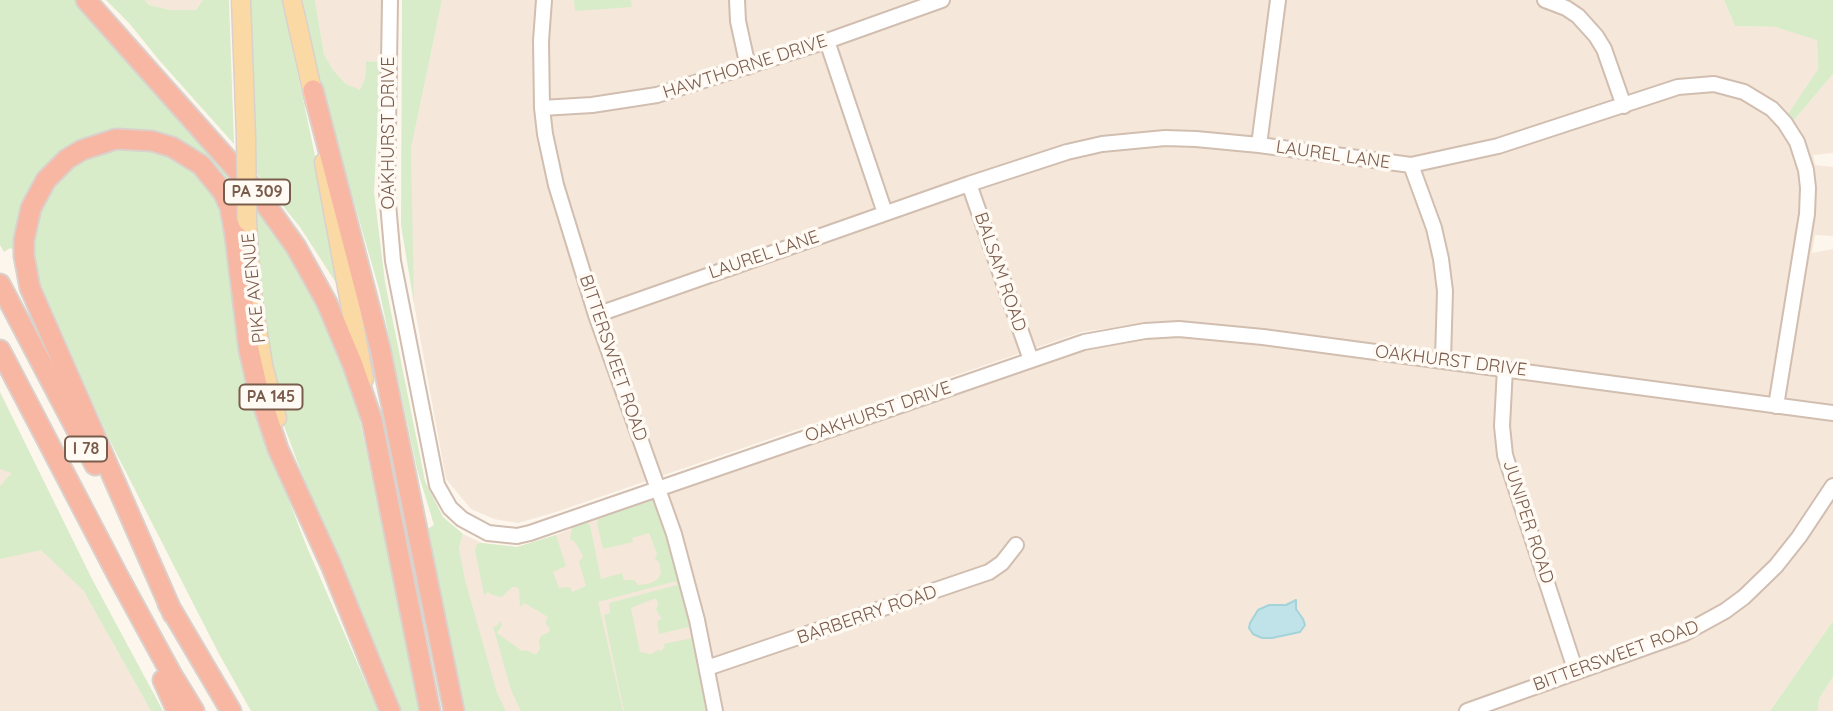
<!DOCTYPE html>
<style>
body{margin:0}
canvas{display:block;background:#fdf6ec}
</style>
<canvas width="1833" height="711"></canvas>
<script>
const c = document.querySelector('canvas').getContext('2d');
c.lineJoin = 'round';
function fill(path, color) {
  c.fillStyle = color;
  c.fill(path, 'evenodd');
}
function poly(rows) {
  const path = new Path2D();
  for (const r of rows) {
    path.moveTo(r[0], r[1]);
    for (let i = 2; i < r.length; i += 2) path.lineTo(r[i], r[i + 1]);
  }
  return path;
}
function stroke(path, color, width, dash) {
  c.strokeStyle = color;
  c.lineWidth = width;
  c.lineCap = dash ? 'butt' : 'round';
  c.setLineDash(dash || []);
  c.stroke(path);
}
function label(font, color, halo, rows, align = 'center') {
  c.font = font + ' Quicksand,sans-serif';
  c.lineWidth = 7;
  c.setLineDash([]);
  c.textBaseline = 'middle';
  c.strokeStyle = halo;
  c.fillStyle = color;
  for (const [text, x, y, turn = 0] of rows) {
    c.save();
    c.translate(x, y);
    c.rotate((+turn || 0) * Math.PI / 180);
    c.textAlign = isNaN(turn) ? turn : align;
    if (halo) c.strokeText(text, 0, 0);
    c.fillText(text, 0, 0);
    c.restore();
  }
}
fill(poly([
 [145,0,203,0,196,10,170,10,149,5],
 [315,0,381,0,381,62,366,61,365,78,360,91,346,84,333,70,324,54],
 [442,0,1724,0,1735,26,1775,27,1817,39,1818,69,1788,114,1794,120,1833,74,1833,153,1813,155,1815,165,1833,167,1833,236,1815,235,1812,253,1833,249,1833,406,1249,327,1185,322,1130,325,1082,332,556,512,518,523,494,519,471,509,446,479,414,304,409,230,411,149],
 [1166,335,1209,337,1833,418,1833,621,1770,711,483,711,459,548,463,534,482,543,517,547,556,535,599,517,724,471,1078,349],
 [0,423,83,590,151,711,0,711],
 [1833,677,1833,711,1818,711,1819,699]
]), '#f5e8da');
fill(poly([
 [0,0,76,0,264,214,311,287,342,357,358,411,420,711,401,711,302,474,280,415,260,319,255,244,258,238,257,221,207,160,172,137,143,129,110,130,85,137,50,162,35,180,19,215,15,251,10,248,4,252,0,245],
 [106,0,145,0,149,5,170,10,196,10,203,0,229,0,234,144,159,60,129,23],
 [249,0,282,0,328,217,340,289,300,227,256,173],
 [303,0,315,0,324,54,333,70,346,84,360,90,365,78,366,61,381,62,374,192,385,282,425,481,443,517,463,534,459,548,465,580,497,693,506,711,463,711,426,530,434,525,417,469,379,289,337,143,313,52],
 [402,0,442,0,411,149,414,304,401,225],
 [574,0,631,0,632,7,575,11],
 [1724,0,1833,0,1833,74,1794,120,1788,114,1818,69,1817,40,1775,27,1735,26],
 [118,147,165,152,197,174,217,200,226,225,230,281,238,340,252,404,306,545,378,711,251,711,218,652,107,435,38,278,32,242,35,219,60,174,84,157],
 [0,392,92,579,163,711,151,711,83,590,41,550,0,559,0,486,12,473,0,469],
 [649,500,654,501,664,523,691,623,689,627,659,634,657,621,662,619,656,610,658,603,656,598,631,608,640,652,651,654,658,650,661,651,665,647,663,644,693,638,696,641,709,711,624,711,604,615,610,613,609,603,677,585,676,581,598,602,623,711,521,711,511,690,493,626,496,627,500,621,502,625,497,633,522,651,526,650,536,655,540,648,539,641,541,636,549,632,550,629,545,622,548,617,524,603,520,607,519,589,516,587,512,587,502,597,492,595,488,592,484,595,475,550,477,544,482,543,517,547,556,535,566,566,553,572,559,588,570,587,572,592,586,586,579,562,583,556,575,542,570,539,572,528,586,522,590,525,601,579,622,573,624,580,634,580,638,585,648,584,657,580,661,574,659,562,655,559,657,554,649,533,632,538,633,542,603,549,597,523,599,517],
 [1833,621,1833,677,1819,699,1818,711,1770,711]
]), '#d8ecc9');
const water = poly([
 [1296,600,1296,609,1303,619,1305,625,1300,632,1272,638,1262,638,1253,634,1249,628,1250,623,1258,610,1269,605,1286,605,1296,600]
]);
fill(water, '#bfe3e8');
stroke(water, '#a5d3da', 2);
const minor = poly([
 [390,0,387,192,393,261,437,485,450,508,462,519,488,533,517,536,530,533,1084,342,1145,331,1179,329,1263,337,1833,413],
 [544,0,541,41,542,108,545,134,556,185,596,315,674,534,697,620,715,711],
 [737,0,738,21,748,67],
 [1545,0,1566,8,1578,16,1596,36,1604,49,1624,106],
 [827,41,885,213],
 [542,108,592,105,657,95,827,41,942,0],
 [1259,145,1278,0],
 [1411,165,1434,228,1441,259,1445,291,1443,360],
 [969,184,1031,360],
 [596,315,969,184,1067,152,1102,144,1165,138,1196,139,1259,145,1411,165,1498,146,1678,87,1714,84,1744,92,1772,109,1785,123,1797,142,1806,170,1808,188,1807,214,1776,406],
 [1505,368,1502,426,1505,455,1576,672],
 [707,668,989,572,1002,563,1016,545],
 [1467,711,1683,634,1725,611,1744,597,1776,566,1799,537,1833,486]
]);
const major = poly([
 [241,0,246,137],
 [292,0,315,103],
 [324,162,364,379],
 [247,221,251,284,256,321,263,365,277,418]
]);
const highway = poly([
 [86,0,259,195,296,247,327,303,353,365,372,420,430,711],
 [313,90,380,348,454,711],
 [0,284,95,465],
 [0,350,118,576,172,675,194,711],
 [168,604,231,711],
 [173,614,30,288,24,256,24,240,31,208,46,180,67,159,82,150,116,139,152,141,172,147,201,165,223,192,230,207,235,235,249,350,258,389,278,449,331,565,390,711],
 [163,680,177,711]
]);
stroke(minor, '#d1beb0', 18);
stroke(major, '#dad1cd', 21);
stroke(highway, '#dad1cd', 23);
stroke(minor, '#fff', 14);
stroke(major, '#fbd9a5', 18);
stroke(highway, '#f7b7a3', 19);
const majorBridge = poly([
 [246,137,247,221]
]);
stroke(majorBridge, '#dad1cd', 21, []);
stroke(majorBridge, '#fbd9a5', 18);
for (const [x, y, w] of [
 [257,192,66],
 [271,397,63],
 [86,449,42]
]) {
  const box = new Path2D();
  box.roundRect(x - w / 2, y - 12.5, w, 25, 5);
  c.fillStyle = '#fffaf3';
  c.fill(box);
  stroke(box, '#7a5c4d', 2);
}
label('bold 16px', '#7a5c4d', null, [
 ["PA 309",257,192],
 ["PA 145",271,397],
 ["I 78",86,449]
]);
label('18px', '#7a5c4d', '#fffaf3', [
 ["HAWTHORNE DRIVE",745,67,-18],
 ["OAKHURST DRIVE",389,133,-90],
 ["LAUREL LANE",1333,155,8],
 ["LAUREL LANE",764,255,-19],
 ["BALSAM ROAD",1000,272,71],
 ["PIKE AVENUE",254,288,-96],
 ["BITTERSWEET ROAD",613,358,71],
 ["OAKHURST DRIVE",1451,361,7],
 ["OAKHURST DRIVE",878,412,-19],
 ["JUNIPER ROAD",1528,522,72],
 ["BARBERRY ROAD",867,615,-19],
 ["BITTERSWEET ROAD",1616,656,-20]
]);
</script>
